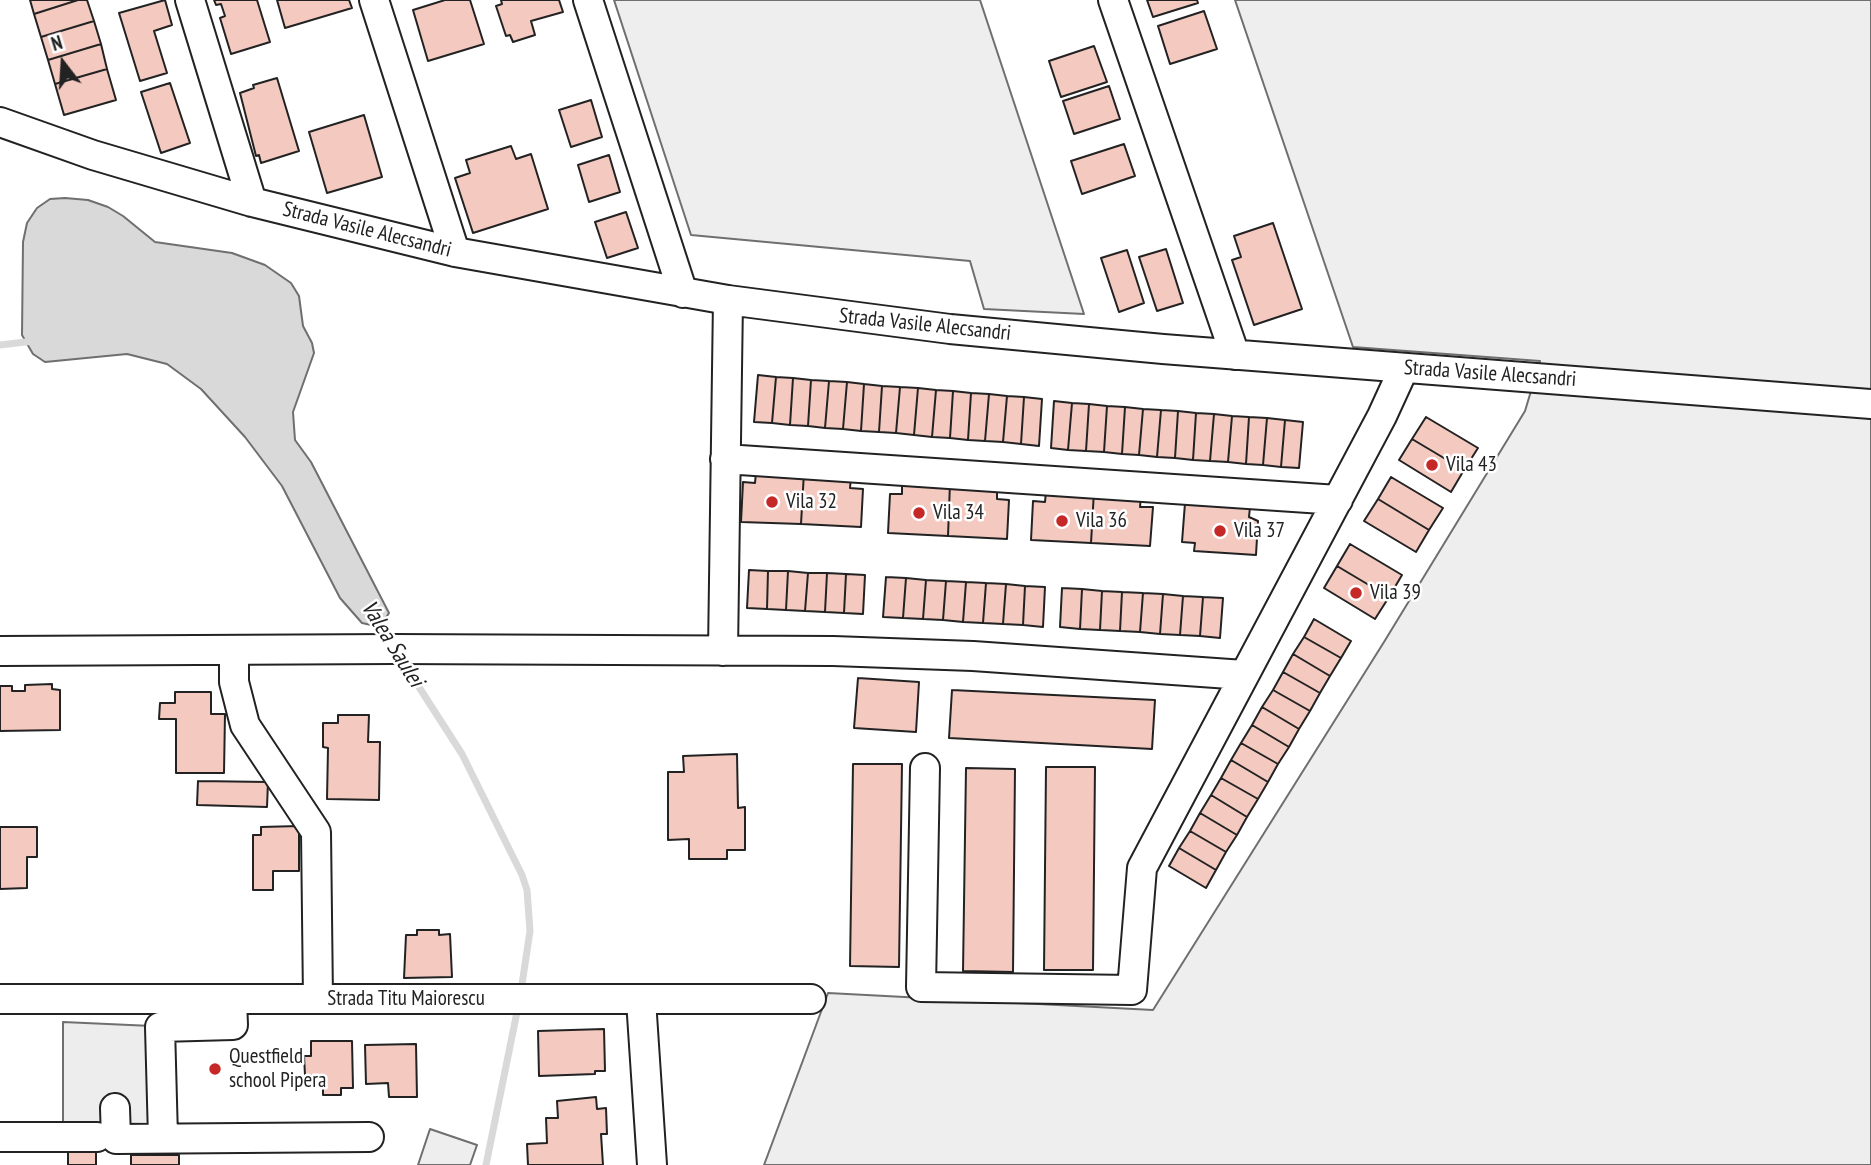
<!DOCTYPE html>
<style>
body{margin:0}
#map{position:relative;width:1871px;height:1165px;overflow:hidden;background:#fff;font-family:"PT Sans Narrow",sans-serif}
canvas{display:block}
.north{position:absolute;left:28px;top:28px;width:70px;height:70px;-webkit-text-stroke:5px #fff;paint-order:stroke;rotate:343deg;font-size:19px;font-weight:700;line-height:28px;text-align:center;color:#222}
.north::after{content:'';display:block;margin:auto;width:24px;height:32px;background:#222;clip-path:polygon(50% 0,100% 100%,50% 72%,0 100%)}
</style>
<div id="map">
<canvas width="1871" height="1165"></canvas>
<div class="north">N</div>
</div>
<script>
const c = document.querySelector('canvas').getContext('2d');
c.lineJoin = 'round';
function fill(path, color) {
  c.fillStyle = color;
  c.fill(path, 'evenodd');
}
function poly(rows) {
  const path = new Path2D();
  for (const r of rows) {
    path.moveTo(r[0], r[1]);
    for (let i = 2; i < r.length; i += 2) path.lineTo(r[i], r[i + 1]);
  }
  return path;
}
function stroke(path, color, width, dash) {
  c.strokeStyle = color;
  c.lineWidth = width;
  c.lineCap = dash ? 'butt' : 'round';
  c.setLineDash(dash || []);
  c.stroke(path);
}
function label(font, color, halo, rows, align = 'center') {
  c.font = font + ' "PT Sans Narrow",sans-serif';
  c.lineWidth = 5;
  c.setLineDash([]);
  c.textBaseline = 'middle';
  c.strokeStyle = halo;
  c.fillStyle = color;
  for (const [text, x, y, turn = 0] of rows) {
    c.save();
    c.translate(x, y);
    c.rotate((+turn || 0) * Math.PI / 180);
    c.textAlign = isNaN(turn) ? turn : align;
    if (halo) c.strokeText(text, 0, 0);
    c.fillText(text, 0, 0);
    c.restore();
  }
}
const green = poly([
 [614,0,980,0,1084,314,984,309,970,261,691,235,614,0],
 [1235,0,1871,0,1871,1165,764,1165,828,993,1153,1010,1384,642,1525,411,1540,361,1353,347,1235,0],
 [430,1129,477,1145,470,1165,418,1165,430,1129]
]);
fill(green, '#eee');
stroke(green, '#6f6f6f', 2);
const parking = poly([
 [63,1022,152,1026,157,1124,63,1123,63,1022]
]);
fill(parking, '#ededed');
stroke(parking, '#6f6f6f', 2);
const water = poly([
 [65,198,88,200,108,207,123,216,155,242,232,253,265,265,291,283,299,296,303,326,312,343,314,353,293,412,295,440,311,462,389,613,380,627,362,623,340,598,282,486,245,437,201,389,167,364,127,354,45,362,33,354,22,335,23,242,27,223,37,208,50,199,65,198]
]);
fill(water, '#d9d9d9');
stroke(water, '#6f6f6f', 2);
stroke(poly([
 [0,345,34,341],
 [376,621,390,643],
 [399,656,462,754,522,875,527,890,530,931,521,991],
 [486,1165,518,1007]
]), '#d9d9d9', 7);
const building = poly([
 [30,0,78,0,34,14,30,0],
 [78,0,87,0,94,21,41,37,34,14,78,0],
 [165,0,172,25,154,31,167,73,140,81,119,13,165,0],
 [214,0,257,0,270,42,231,54,220,18,225,16,221,4,216,5,214,0],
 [277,0,349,0,352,8,285,28,277,0],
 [445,0,470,0,484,44,428,61,413,10,445,0],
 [501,0,559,0,563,12,531,21,535,35,513,42,510,35,506,36,496,6,502,4,501,0],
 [1147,0,1197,0,1198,3,1153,17,1147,0],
 [1204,11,1217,49,1170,64,1158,26,1204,11],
 [94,21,101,44,48,60,41,37,94,21],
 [101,44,107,69,55,84,48,60,101,44],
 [1094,46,1107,82,1061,97,1049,61,1094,46],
 [107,69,116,100,64,115,55,84,107,69],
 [277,78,299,151,261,163,259,155,256,156,240,93,254,88,253,85,277,78],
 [170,83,190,143,161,153,141,92,170,83],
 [1109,86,1120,119,1074,134,1063,101,1109,86],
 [591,100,602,137,571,147,559,110,591,100],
 [364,115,382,177,327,193,309,132,364,115],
 [1124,144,1135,176,1082,194,1071,161,1124,144],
 [511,146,516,159,531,154,548,209,473,233,455,178,470,173,466,160,511,146],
 [609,155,620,192,589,202,578,165,609,155],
 [626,212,638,248,607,258,595,222,626,212],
 [1273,223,1302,309,1254,325,1232,260,1241,257,1234,236,1273,223],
 [1166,249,1183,303,1157,311,1139,257,1166,249],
 [1127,250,1144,303,1119,312,1101,258,1127,250],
 [758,375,776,377,772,423,754,422,758,375],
 [776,377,793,378,790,425,772,423,776,377],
 [793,378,811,380,808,426,790,425,793,378],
 [811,380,829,381,825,428,808,426,811,380],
 [829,381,847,382,843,429,825,428,829,381],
 [847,382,864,384,861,431,843,429,847,382],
 [864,384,882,386,879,432,861,431,864,384],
 [882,386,900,387,896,433,879,432,882,386],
 [900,387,918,388,914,435,896,433,900,387],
 [918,388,936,390,932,437,914,435,918,388],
 [936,390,953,391,950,438,932,437,936,390],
 [953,391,971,393,968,440,950,438,953,391],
 [971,393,989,394,985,441,968,440,971,393],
 [989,394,1007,396,1003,442,985,441,989,394],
 [1007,396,1024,397,1021,444,1003,442,1007,396],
 [1024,397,1042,399,1039,446,1021,444,1024,397],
 [1054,401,1072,403,1068,450,1051,448,1054,401],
 [1072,403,1089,404,1086,451,1068,450,1072,403],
 [1089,404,1107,406,1104,452,1086,451,1089,404],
 [1107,406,1125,407,1122,454,1104,452,1107,406],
 [1125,407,1143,409,1139,455,1122,454,1125,407],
 [1143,409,1161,410,1157,457,1139,455,1143,409],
 [1161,410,1178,411,1175,458,1157,457,1161,410],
 [1178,411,1196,413,1193,460,1175,458,1178,411],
 [1196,413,1214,414,1210,461,1193,460,1196,413],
 [1214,414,1232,416,1228,462,1210,461,1214,414],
 [1232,416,1249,417,1246,464,1228,462,1232,416],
 [1249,417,1267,418,1263,465,1246,464,1249,417],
 [1426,417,1478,448,1464,470,1412,439,1426,417],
 [1267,418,1285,420,1281,467,1263,465,1267,418],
 [1285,420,1303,422,1299,468,1281,467,1285,420],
 [1412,439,1464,470,1451,492,1399,460,1412,439],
 [756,472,804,472,801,524,741,522,743,482,755,483,756,472],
 [804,472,851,477,850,488,863,489,861,527,801,524,804,472],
 [1391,477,1443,508,1429,530,1378,499,1391,477],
 [950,483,948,536,888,533,890,494,902,494,902,484,950,483],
 [950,483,997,489,997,499,1009,500,1007,539,948,536,950,483],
 [1046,491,1094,491,1091,543,1031,540,1033,501,1045,502,1046,491],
 [1094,491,1141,496,1140,507,1153,507,1150,546,1091,543,1094,491],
 [1378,499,1429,530,1416,552,1364,521,1378,499],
 [1185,503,1250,507,1249,517,1258,521,1256,555,1194,551,1195,543,1182,542,1185,503],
 [1350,544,1402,575,1389,597,1337,566,1350,544],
 [1337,566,1389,597,1375,619,1324,588,1337,566],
 [749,570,768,571,767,609,747,608,749,570],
 [768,571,788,571,786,610,767,609,768,571],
 [788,571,808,573,805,611,786,610,788,571],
 [808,573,827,573,825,612,805,611,808,573],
 [827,573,846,574,844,613,825,612,827,573],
 [846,574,865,575,863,614,844,613,846,574],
 [886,577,906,578,903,618,883,617,886,577],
 [906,578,926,580,923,619,903,618,906,578],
 [926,580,946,581,943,620,923,619,926,580],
 [946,581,966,582,963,622,943,620,946,581],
 [966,582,986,583,983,623,963,622,966,582],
 [986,583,1006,584,1003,624,983,623,986,583],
 [1006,584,1025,586,1023,625,1003,624,1006,584],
 [1025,586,1045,587,1043,627,1023,625,1025,586],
 [1062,588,1082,589,1080,629,1060,627,1062,588],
 [1082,589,1102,591,1100,630,1080,629,1082,589],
 [1102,591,1122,592,1120,631,1100,630,1102,591],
 [1122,592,1143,593,1140,632,1120,631,1122,592],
 [1143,593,1163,594,1160,634,1140,632,1143,593],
 [1163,594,1183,596,1180,635,1160,634,1163,594],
 [1183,596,1203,597,1200,636,1180,635,1183,596],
 [1203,597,1223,598,1220,638,1200,636,1203,597],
 [1314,619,1351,641,1341,658,1304,637,1314,619],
 [1304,637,1341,658,1330,676,1293,654,1304,637],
 [1293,654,1330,676,1320,693,1283,672,1293,654],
 [1283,672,1320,693,1310,711,1273,690,1283,672],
 [858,678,919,682,916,732,854,728,858,678],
 [52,684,52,689,60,690,60,730,0,731,0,686,12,686,12,691,25,691,25,685,52,684],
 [952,690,1155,700,1152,749,949,738,952,690],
 [1273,690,1310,711,1299,729,1262,707,1273,690],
 [175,692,211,692,211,714,225,714,224,773,176,773,176,719,159,719,160,703,175,703,175,692],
 [1262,707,1299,729,1289,747,1252,725,1262,707],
 [338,715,369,715,368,742,380,742,379,800,327,799,328,748,323,747,323,723,338,723,338,715],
 [1252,725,1289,747,1278,764,1241,743,1252,725],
 [1241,743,1278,764,1268,782,1231,760,1241,743],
 [737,754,738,808,745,807,745,850,727,850,727,859,689,859,689,839,668,840,668,772,684,772,683,756,737,754],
 [1231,760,1268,782,1258,799,1221,778,1231,760],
 [853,764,902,764,899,967,850,966,853,764],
 [1046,767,1095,767,1093,970,1044,970,1046,767],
 [966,768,1015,769,1013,972,963,971,966,768],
 [1221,778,1258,799,1247,817,1211,795,1221,778],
 [198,781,268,782,267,807,197,805,198,781],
 [1211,795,1247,817,1237,835,1200,813,1211,795],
 [1200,813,1237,835,1226,852,1190,831,1200,813],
 [299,826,299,871,273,871,273,890,253,890,253,835,261,835,261,827,299,826],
 [0,827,37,827,37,857,27,857,27,888,0,889,0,827],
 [1190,831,1226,852,1216,870,1179,848,1190,831],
 [1179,848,1216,870,1206,888,1169,866,1179,848],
 [417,930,439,930,439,935,450,934,452,977,404,978,406,935,417,935,417,930],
 [604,1029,605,1071,595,1071,595,1074,539,1076,538,1031,604,1029],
 [311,1041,352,1041,353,1088,341,1088,341,1095,323,1095,323,1085,312,1086,312,1075,305,1075,304,1056,311,1056,311,1041],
 [416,1044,417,1097,389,1097,388,1083,366,1084,365,1045,416,1044],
 [596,1097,597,1109,606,1108,607,1134,601,1134,603,1165,528,1165,527,1144,547,1143,546,1118,558,1118,557,1101,596,1097],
 [68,1151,96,1151,96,1165,68,1165,68,1151],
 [131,1155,179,1155,179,1165,131,1165,131,1155]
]);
fill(building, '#f3c9c0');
stroke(building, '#222', 2);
const minor = poly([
 [190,0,252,202],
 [374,0,455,252],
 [588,0,683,293],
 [1113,0,1235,355],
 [0,122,93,155,252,202,455,252,728,300,950,329,1163,349,1871,404],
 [725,459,1338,500],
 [234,650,234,682,245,725,316,832,318,999],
 [0,651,394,649,833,651,973,656,1244,675],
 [723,651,728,300],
 [925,768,921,987,1132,990,1142,868,1382,416,1404,368],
 [0,999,811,999],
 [641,1000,652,1165],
 [115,1108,116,1139,369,1137],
 [0,1137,97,1137],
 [163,1138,160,1027,233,1025,232,1000]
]);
stroke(minor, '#222', 32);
stroke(minor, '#fff', 28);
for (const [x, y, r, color] of [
 [1432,465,7,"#c62828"],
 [772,502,7,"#c62828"],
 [919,513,7,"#c62828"],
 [1062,521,7,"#c62828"],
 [1220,531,7,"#c62828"],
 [1356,593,7,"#c62828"],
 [215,1069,7,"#c62828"]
]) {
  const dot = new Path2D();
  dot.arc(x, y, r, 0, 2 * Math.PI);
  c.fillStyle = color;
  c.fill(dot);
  stroke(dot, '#fff', 2.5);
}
label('21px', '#222', '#fff', [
 ["Strada Vasile Alecsandri",367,230,14],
 ["Strada Vasile Alecsandri",925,325,6],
 ["Strada Vasile Alecsandri",1490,374,4],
 ["Strada Titu Maiorescu",406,999]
]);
label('21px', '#222', '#fff', [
 ["Vila 43",1446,465],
 ["Vila 32",786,502],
 ["Vila 34",933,513],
 ["Vila 36",1076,521],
 ["Vila 37",1234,531],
 ["Vila 39",1370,593],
 ["Questfield",229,1057],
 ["school Pipera",229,1081]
], 'left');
label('italic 23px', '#222', '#fff', [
 ["Valea Saulei",392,644,58]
]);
</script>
